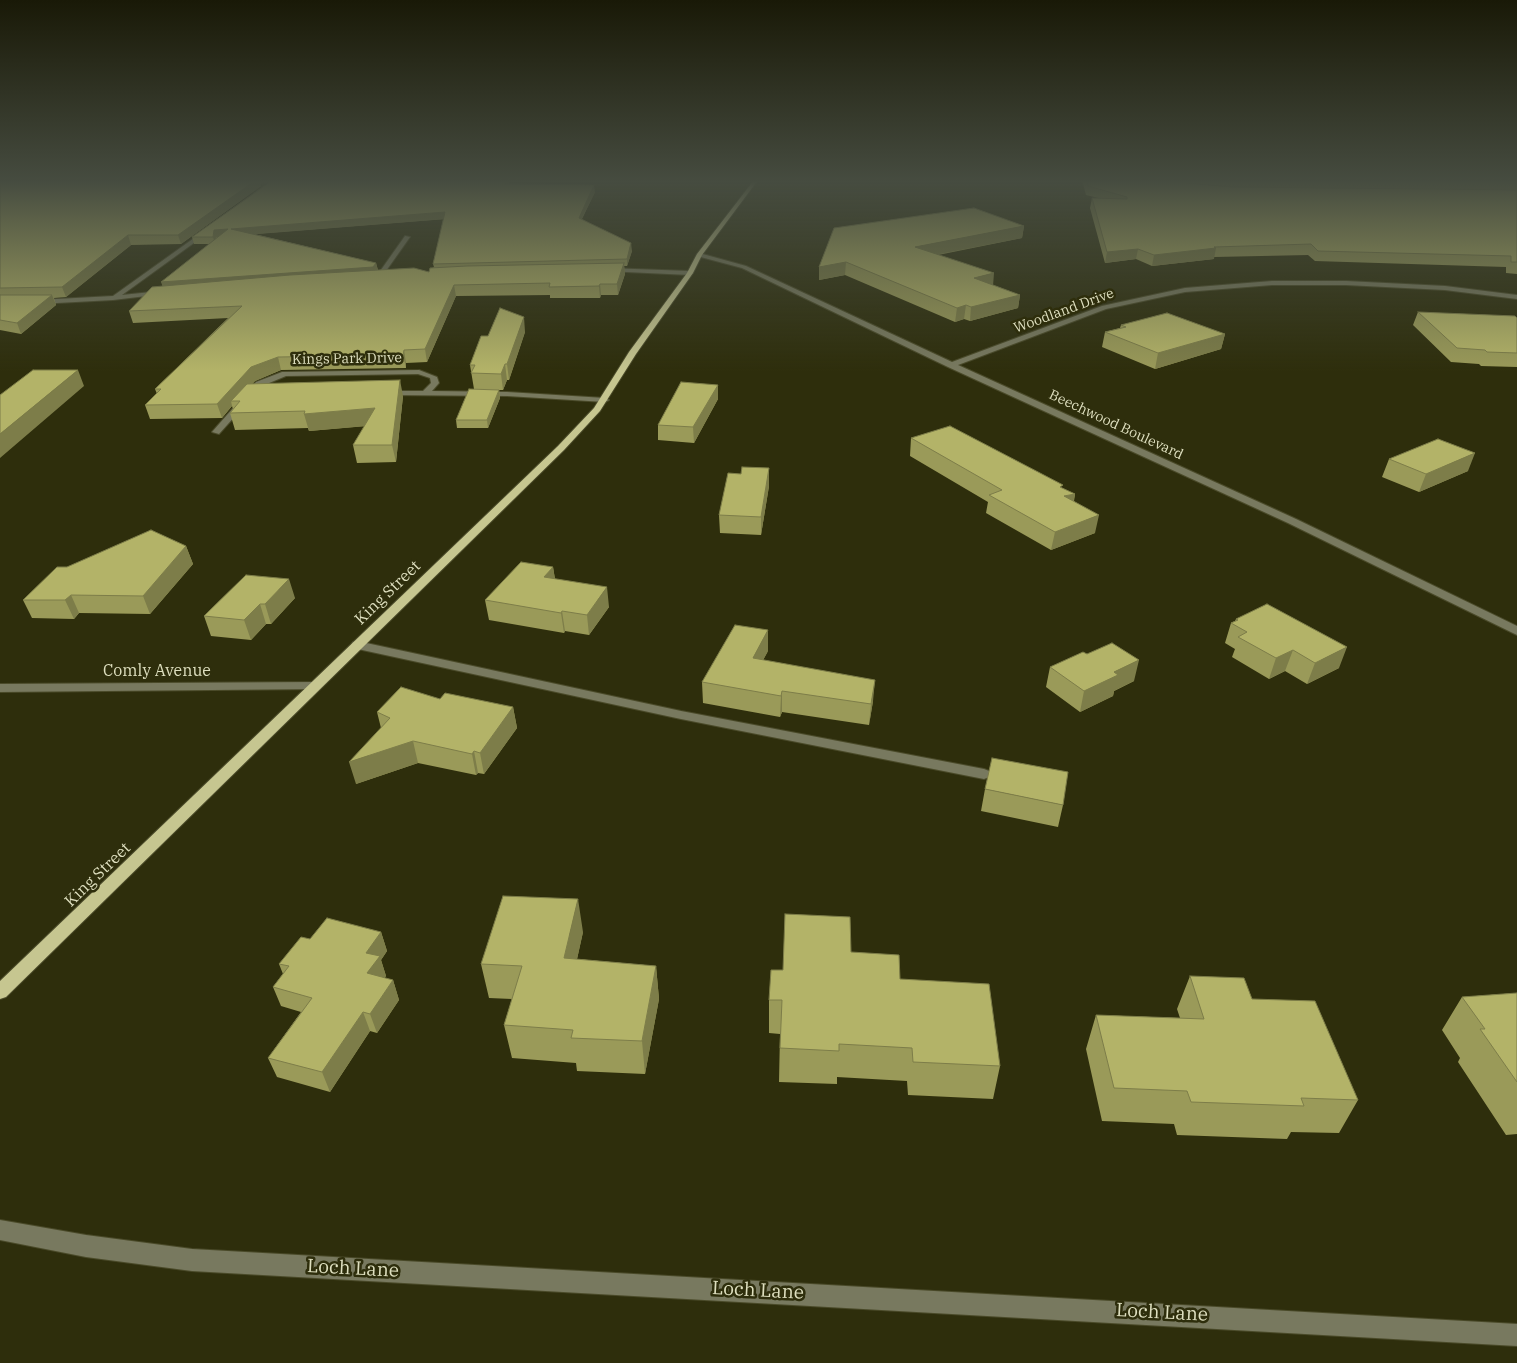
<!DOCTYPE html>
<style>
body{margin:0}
canvas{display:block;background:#2e2e0c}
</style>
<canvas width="1517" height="1363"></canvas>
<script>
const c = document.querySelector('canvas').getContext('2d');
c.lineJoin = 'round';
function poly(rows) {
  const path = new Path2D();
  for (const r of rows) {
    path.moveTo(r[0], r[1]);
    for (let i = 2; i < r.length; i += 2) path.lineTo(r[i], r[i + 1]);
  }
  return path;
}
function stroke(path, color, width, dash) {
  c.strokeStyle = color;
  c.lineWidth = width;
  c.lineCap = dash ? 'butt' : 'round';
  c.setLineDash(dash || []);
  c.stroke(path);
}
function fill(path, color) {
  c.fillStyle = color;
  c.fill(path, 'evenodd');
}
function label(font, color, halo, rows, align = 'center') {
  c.font = font + ' "IBM Plex Serif",serif';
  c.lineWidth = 5;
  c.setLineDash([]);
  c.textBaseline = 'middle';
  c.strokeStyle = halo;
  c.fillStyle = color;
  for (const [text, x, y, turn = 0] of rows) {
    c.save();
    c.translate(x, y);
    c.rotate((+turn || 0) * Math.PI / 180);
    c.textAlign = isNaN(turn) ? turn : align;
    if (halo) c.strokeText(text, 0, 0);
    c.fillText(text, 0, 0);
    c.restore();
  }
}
const minor = poly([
 [490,180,636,180,492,181,490,180],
 [243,181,285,181,287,182,245,183,243,181],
 [204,231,209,232,122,295,161,291,164,293,163,294,113,300,38,304,35,302,38,300,113,296,204,231],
 [405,236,410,237,381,278,377,278,376,277,405,236],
 [699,253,746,266,952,362,1102,306,1185,288,1272,281,1346,281,1445,286,1517,295,1517,299,1445,290,1346,285,1272,285,1185,292,1106,309,958,365,1296,519,1517,626,1517,635,1288,523,948,367,742,268,697,256,699,253],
 [607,268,690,271,693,273,690,275,605,271,604,270,607,268],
 [419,370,437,377,439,383,432,391,507,392,605,398,609,400,605,402,507,396,385,395,382,395,382,391,423,391,431,383,430,378,418,374,286,376,262,386,219,434,212,432,256,382,282,372,419,370],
 [357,641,681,711,984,769,989,771,991,774,989,777,984,779,681,719,353,648,351,645,353,642,357,641],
 [315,682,319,683,321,686,319,689,0,692,0,684,315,682],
 [0,1220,86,1235,192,1249,1517,1324,1517,1346,192,1271,86,1257,0,1240,0,1220]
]);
const major = poly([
 [754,180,758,180,702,255,693,273,636,354,600,411,564,450,6,997,0,999,0,981,558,446,594,408,629,352,687,273,697,254,754,180]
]);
stroke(minor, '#4a4a29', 2);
stroke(major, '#4a4a29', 2);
fill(minor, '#78795f');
fill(major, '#c6c690');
fill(poly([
 [0,180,509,180,509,184,595,192,582,219,632,251,627,266,624,266,625,274,618,295,601,295,600,298,550,298,550,295,456,296,427,362,406,363,406,368,281,370,255,381,252,384,403,396,396,462,357,463,353,445,365,426,309,431,308,428,235,430,230,413,233,409,232,406,222,418,150,419,145,405,157,394,155,389,228,318,133,323,129,311,162,286,209,244,194,244,192,237,272,180,260,180,261,186,181,244,131,245,66,297,54,298,56,305,21,334,0,330],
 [444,219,433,264,434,267,429,272,378,270,376,263,254,234],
 [1082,180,1517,180,1517,274,1506,273,1506,267,1315,261,1308,255,1214,257,1214,259,1152,266,1136,259,1105,263,1090,208,1092,198,1098,198,1086,195],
 [1024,226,1022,238,938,255,993,285,1020,295,1018,308,970,321,964,319,955,322,845,275,819,280,819,267],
 [1418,312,1517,318,1517,367,1481,366,1479,364,1451,362,1413,325],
 [1121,325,1225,334,1221,349,1155,369,1102,347,1105,332,1120,328],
 [525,332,509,380,507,380,503,390,499,390,500,398,488,428,457,428,456,420,474,389,470,365,488,336],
 [718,385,718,399,694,443,658,440,658,425],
 [911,438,1062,488,1075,494,1074,501,1095,533,1051,550,986,513,988,502,910,456],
 [1389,459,1468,471,1419,492,1382,477],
 [769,468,769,486,761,535,720,533,719,515,741,474],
 [186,546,193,564,150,614,79,613,74,619,32,618,23,600,67,567],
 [553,567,555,579,609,607,589,635,565,631,564,633,489,620,485,600],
 [246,575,295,598,271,624,266,624,251,640,211,636,204,616],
 [1236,619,1339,668,1307,684,1285,671,1269,679,1232,657,1235,649,1225,643,1231,623,1235,621],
 [768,651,763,660,873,701,869,725,782,712,780,717,703,703,702,682],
 [1050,667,1134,681,1114,691,1113,696,1080,712,1046,687],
 [440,699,513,707,517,728,484,774,478,773,476,775,418,763,356,784,381,728,377,712],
 [985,789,1063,805,1058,827,981,811],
 [381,932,387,951,381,960,386,976,384,978,393,980,399,1000,377,1033,370,1031,330,1092,277,1077,268,1058,301,1012,281,1006,273,987,283,974,279,964,310,939],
 [583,932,577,959,656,966,659,999,645,1074,577,1071,576,1063,512,1058,504,1025,512,999,489,998,481,964],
 [851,952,900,979,1000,1066,993,1099,908,1095,907,1081,837,1077,837,1084,779,1082,780,1034,769,1033,769,1000,783,970],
 [1190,976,1252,999,1358,1100,1339,1133,1291,1132,1287,1139,1177,1135,1174,1124,1102,1121,1086,1049,1096,1015,1180,1018,1177,1009],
 [1517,993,1517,1134,1506,1135,1458,1062,1460,1058,1442,1030,1462,997]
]), '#9a9a59');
fill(poly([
 [256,180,260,180,261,186,181,244,178,235],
 [507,180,509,180,510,184,505,191,504,184],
 [594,185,595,192,579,224,579,218],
 [445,212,446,219,233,236,231,229],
 [1024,226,1022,238,914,259,915,247],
 [228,229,230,236,216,237,215,244,213,237,214,230],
 [128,235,131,245,66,297,62,287],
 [631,243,632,251,627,266,627,259],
 [1216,248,1214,259,1152,266,1154,255],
 [1138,249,1136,259,1105,263,1107,252],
 [846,262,845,275,819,280,819,267],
 [376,263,378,271,164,290,161,282],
 [624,263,625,274,618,295,617,284],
 [994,273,993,286,974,278],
 [600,284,601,295,600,298,599,286],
 [454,285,456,296,427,362,425,349],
 [52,295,56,305,21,334,17,323],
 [1020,295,1018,308,970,321,971,307],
 [966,305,964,319,955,322,957,308],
 [524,317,525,332,509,380,507,364],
 [1225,334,1221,349,1155,369,1158,353],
 [404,350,406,363,406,368,403,355],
 [278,357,281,370,255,381,237,401,231,401,232,406,222,418,217,404,251,367],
 [505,364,507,380,503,390,501,374],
 [78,370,84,386,0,458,0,434],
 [400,380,403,396,396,462,392,445],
 [718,385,718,399,694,443,693,427],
 [499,390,500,398,488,428,487,420],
 [375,408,379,425,309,431,304,414],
 [1475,453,1468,471,1419,492,1426,474],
 [769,468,769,486,761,535,761,517],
 [1075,494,1071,513,1064,496],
 [1099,515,1095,533,1051,550,1055,532],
 [186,546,193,564,150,614,143,596],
 [553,567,556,586,544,577],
 [289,579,295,598,271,624,265,604],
 [607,587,609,607,589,635,587,615],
 [71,595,79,613,74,619,65,600],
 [260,604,266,624,251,640,244,620],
 [562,611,565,631,564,633,561,613],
 [768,630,768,651,753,679,753,658],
 [1347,647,1339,668,1307,684,1315,663],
 [1293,650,1285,671,1269,679,1276,658],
 [1139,660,1134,681,1114,691,1113,696,1080,712,1084,691,1114,672],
 [875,680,873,701,869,725,871,704],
 [782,691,782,712,780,717,781,696],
 [513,707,517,728,484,774,480,753],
 [413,741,418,763,356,784,349,762],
 [474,751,478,773,476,775,472,754],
 [578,899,583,932,570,991,564,958],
 [381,932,387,951,381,960,386,976,374,993,367,973,366,953],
 [656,966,659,999,645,1074,642,1041],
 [393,980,399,1000,377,1033,370,1014],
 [363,1012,370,1031,330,1092,322,1072]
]), '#7d7d49');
const building = poly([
 [0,180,256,180,178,235,128,235,62,287,0,288,0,180],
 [273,180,507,180,504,184,594,185,579,218,631,243,627,259,433,264,445,212,231,229,376,263,373,267,161,282,228,229,214,230,213,237,192,237,273,180],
 [1086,180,1152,180,1231,187,1517,190,1517,262,1511,262,1511,256,1318,251,1311,244,1214,247,1216,248,1154,255,1138,249,1107,252,1092,198,1127,199,1127,197,1088,186,1086,180],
 [1297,180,1517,180,1517,183,1297,180],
 [974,208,1024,226,915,247,994,273,974,278,1020,295,971,307,966,305,957,308,846,262,819,267,834,228,974,208],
 [624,263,617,284,600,284,599,286,549,287,550,283,454,285,425,349,404,350,403,355,278,357,251,367,217,404,145,405,161,389,155,389,242,306,129,311,152,287,290,275,414,268,429,272,430,268,467,266,624,263],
 [0,295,52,295,17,323,0,320,0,295],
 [500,308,524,317,507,364,505,364,501,374,471,373,475,365,470,365,481,336,488,336,500,308],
 [1418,312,1515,316,1517,318,1517,353,1487,352,1485,350,1457,348,1418,312],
 [1167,313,1225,334,1158,353,1105,332,1126,327,1121,325,1167,313],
 [33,370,78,370,0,434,0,395,33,370],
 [400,380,392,445,353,445,375,408,304,414,305,411,230,413,240,401,231,401,247,384,400,380],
 [681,382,718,385,693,427,658,425,681,382],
 [469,389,499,390,487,420,456,420,469,389],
 [950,426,1063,485,1060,487,1075,494,1064,496,1099,515,1055,532,989,495,1002,490,911,438,950,426],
 [1438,439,1475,453,1426,474,1389,459,1438,439],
 [742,467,769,468,761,517,719,515,728,473,741,474,742,467],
 [151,530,186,546,143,596,71,595,65,600,23,600,57,567,67,567,151,530],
 [521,562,553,567,544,577,607,587,587,615,562,611,561,613,485,600,521,562],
 [246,575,289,579,265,604,260,604,244,620,204,616,246,575],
 [1267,604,1347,647,1315,663,1293,650,1276,658,1238,637,1247,632,1231,623,1238,620,1236,619,1267,604],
 [735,625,768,630,753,658,875,680,871,704,782,691,781,696,702,682,735,625],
 [1112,643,1139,660,1114,672,1118,675,1084,691,1050,667,1083,652,1087,654,1112,643],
 [401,687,440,699,445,693,513,707,480,753,474,751,472,754,413,741,349,762,390,718,377,712,401,687],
 [992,758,1068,772,1063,805,985,789,992,758],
 [503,896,578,899,564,958,656,966,642,1041,571,1038,573,1030,504,1025,522,966,481,964,503,896],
 [785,914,850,917,851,952,899,955,900,979,989,984,1000,1066,913,1062,912,1048,839,1044,839,1051,780,1048,782,1000,769,1000,771,970,783,970,785,914],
 [327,918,381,932,366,953,380,956,367,973,393,980,370,1014,363,1012,322,1072,268,1058,312,998,273,987,289,966,279,964,301,937,310,939,327,918],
 [1190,976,1244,978,1252,999,1315,1001,1358,1100,1301,1098,1304,1106,1191,1102,1187,1091,1114,1088,1096,1015,1204,1019,1190,976],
 [1517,993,1517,1082,1480,1029,1485,1029,1462,997,1517,993]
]);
fill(building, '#b3b368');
stroke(building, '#7d7d49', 1);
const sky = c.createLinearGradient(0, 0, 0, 371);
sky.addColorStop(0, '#191907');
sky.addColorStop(0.49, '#464c40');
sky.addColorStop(1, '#464c4000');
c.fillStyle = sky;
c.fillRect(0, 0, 1517, 371);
label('14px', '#dedfbf', '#2e2e0c', [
 ["Woodland Drive",1064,311,-20],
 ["Kings Park Drive",347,359,-1],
 ["Beechwood Boulevard",1116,425,25]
]);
label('16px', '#dedfbf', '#2e2e0c', [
 ["King Street",388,593,-44],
 ["Comly Avenue",157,671],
 ["King Street",98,875,-44]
]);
label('19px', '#dedfbf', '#2e2e0c', [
 ["Loch Lane",353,1269,3],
 ["Loch Lane",758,1291,3],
 ["Loch Lane",1162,1313,3]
]);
</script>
